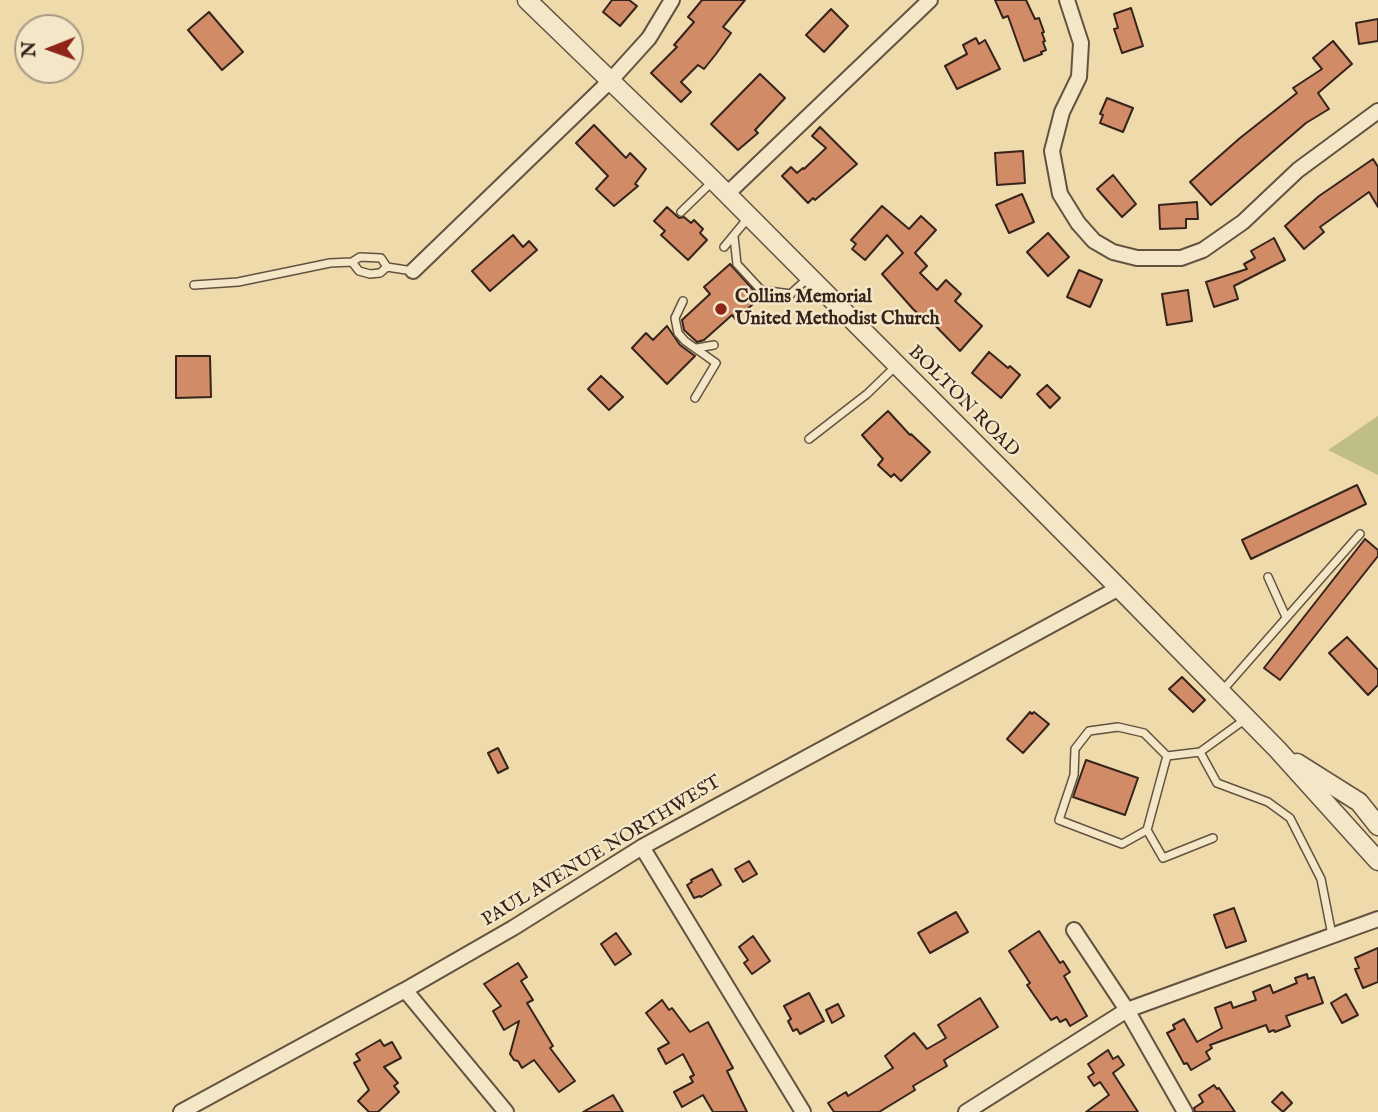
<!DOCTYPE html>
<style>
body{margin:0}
#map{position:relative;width:1378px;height:1112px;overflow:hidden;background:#eedaab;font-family:"IM FELL English",serif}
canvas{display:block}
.north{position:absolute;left:14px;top:14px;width:70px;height:70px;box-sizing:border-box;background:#f4e7c8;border:2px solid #a89983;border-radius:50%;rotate:269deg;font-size:19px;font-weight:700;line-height:28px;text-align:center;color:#36241c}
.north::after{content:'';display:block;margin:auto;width:24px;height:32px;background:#8f2418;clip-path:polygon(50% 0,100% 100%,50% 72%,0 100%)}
</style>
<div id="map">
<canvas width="1378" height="1112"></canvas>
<div class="north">N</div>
</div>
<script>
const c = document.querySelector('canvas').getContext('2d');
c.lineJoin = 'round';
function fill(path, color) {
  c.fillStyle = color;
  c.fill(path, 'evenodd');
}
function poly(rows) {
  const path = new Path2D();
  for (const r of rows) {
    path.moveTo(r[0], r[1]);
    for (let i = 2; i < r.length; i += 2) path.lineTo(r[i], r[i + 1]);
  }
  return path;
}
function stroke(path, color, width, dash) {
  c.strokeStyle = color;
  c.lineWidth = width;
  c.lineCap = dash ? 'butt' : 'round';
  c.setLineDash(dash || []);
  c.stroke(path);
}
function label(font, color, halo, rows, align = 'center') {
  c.font = font + ' "IM FELL English",serif';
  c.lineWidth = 5;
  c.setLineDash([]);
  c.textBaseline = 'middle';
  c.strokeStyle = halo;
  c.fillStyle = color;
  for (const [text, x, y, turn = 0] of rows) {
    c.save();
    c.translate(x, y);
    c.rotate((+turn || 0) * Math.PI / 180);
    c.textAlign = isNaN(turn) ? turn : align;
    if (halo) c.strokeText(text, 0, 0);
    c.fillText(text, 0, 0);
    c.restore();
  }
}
fill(poly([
 [1378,416,1378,475,1328,450]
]), '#bebe86');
const building = poly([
 [612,0,629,0,637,6,620,26,603,12,612,0],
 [702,0,745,0,723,27,731,33,716,54,704,69,698,65,681,82,691,92,681,102,651,73,677,47,674,45,694,22,688,17,702,0],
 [995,0,1026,0,1035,19,1039,18,1044,32,1042,33,1045,41,1043,42,1046,50,1041,52,1042,54,1024,61,1008,16,1003,18,995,0],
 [1131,8,1143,46,1122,53,1114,29,1118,28,1114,14,1131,8],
 [831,9,848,26,824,52,806,35,831,9],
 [209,12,243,52,222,70,188,30,209,12],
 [1378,19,1378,41,1359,44,1356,23,1378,19],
 [976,38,979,44,985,40,1000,69,957,89,945,66,967,54,963,45,976,38],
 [1333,41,1352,64,1318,93,1329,109,1306,123,1211,205,1190,182,1240,138,1297,93,1293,88,1322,69,1313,58,1333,41],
 [760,74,785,98,755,130,758,133,738,150,711,124,760,74],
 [1107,98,1133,108,1123,132,1100,123,1103,115,1100,114,1107,98],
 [594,125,626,158,630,153,646,169,635,184,638,186,614,206,596,189,608,176,576,143,594,125],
 [820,127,857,164,815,200,813,198,808,203,782,176,791,167,797,173,803,168,804,169,826,148,812,136,820,127],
 [1023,151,1025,183,997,185,995,153,1023,151],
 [1373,159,1378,167,1378,207,1369,192,1320,227,1324,232,1304,249,1285,226,1319,196,1373,159],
 [1113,175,1136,204,1122,217,1097,189,1113,175],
 [1022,194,1034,222,1009,233,996,205,1022,194],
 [1197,202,1198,219,1186,219,1186,228,1160,229,1159,205,1197,202],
 [882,206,909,229,921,216,936,230,915,253,927,266,920,273,937,290,946,280,961,294,955,301,982,326,960,351,926,316,923,318,913,309,882,274,903,253,887,235,865,260,852,249,856,244,851,240,882,206],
 [667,207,679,218,684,217,691,223,694,220,703,229,700,233,707,240,688,260,661,235,665,231,654,221,667,207],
 [1048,233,1069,257,1048,276,1027,252,1048,233],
 [513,235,523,247,529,241,537,250,490,291,472,271,513,235],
 [1274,238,1285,260,1234,286,1238,299,1214,307,1206,282,1247,269,1244,264,1255,258,1251,251,1274,238],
 [730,264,758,295,753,300,755,302,736,320,732,315,704,340,697,342,684,330,682,320,710,294,704,287,730,264],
 [1079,270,1102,280,1090,307,1067,297,1079,270],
 [1188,290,1192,321,1167,325,1162,294,1188,290],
 [667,326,680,345,695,356,667,384,632,348,646,333,653,340,667,326],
 [989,352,1008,368,1010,366,1020,375,1001,398,972,373,989,352],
 [176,356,210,356,211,397,176,398,176,356],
 [601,376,623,397,609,410,588,389,601,376],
 [1047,385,1060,398,1050,408,1037,394,1047,385],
 [888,411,910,435,911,434,930,452,901,481,894,474,891,477,878,465,883,459,862,435,888,411],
 [1357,485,1366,504,1251,559,1242,540,1357,485],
 [1365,539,1378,550,1378,556,1280,680,1264,668,1365,539],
 [1347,637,1378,670,1378,685,1368,695,1329,653,1347,637],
 [1182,677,1205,700,1193,712,1169,689,1182,677],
 [1030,712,1032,714,1034,712,1049,724,1023,753,1007,739,1030,712],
 [498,748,508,768,498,773,488,753,498,748],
 [1086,760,1138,778,1125,815,1073,797,1086,760],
 [749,861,757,874,743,882,735,869,749,861],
 [712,869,721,885,701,897,700,896,694,898,687,885,692,882,691,880,712,869],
 [1234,908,1246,941,1226,948,1214,915,1234,908],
 [956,912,968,932,930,953,918,933,956,912],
 [1039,931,1060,963,1063,961,1070,972,1064,976,1087,1016,1070,1026,1066,1019,1060,1022,1057,1017,1051,1020,1027,985,1030,983,1009,951,1039,931],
 [616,933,631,954,615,965,601,944,616,933],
 [753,936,770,961,752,974,744,963,748,960,739,947,753,936],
 [1378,948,1378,982,1363,988,1355,969,1359,968,1355,958,1378,948],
 [518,963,527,977,521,981,533,1000,527,1003,553,1046,550,1048,575,1081,559,1092,534,1060,522,1068,518,1061,514,1060,510,1054,519,1021,504,1030,493,1011,501,1006,484,984,518,963],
 [1307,974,1308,979,1314,977,1323,1003,1286,1016,1290,1026,1275,1032,1274,1030,1269,1032,1266,1025,1210,1045,1212,1048,1206,1052,1210,1059,1191,1070,1187,1063,1184,1064,1167,1033,1175,1029,1173,1025,1184,1019,1197,1042,1222,1028,1215,1008,1231,1002,1233,1008,1256,1000,1253,992,1270,985,1273,993,1297,983,1295,978,1307,974],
 [809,993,824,1021,800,1034,797,1029,793,1031,788,1021,791,1019,784,1006,809,993],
 [1346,994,1358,1015,1342,1023,1331,1003,1346,994],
 [980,998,998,1027,944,1060,947,1066,913,1086,915,1090,879,1112,834,1112,828,1103,846,1092,848,1096,893,1068,885,1056,914,1033,927,1049,946,1038,938,1025,980,998],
 [662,1000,669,1010,672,1008,690,1032,708,1022,733,1068,727,1071,747,1112,713,1112,703,1095,682,1107,674,1092,693,1082,690,1077,694,1075,683,1054,666,1064,658,1049,669,1043,646,1013,662,1000],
 [838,1004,844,1016,832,1023,826,1010,838,1004],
 [380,1040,384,1046,392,1042,401,1058,384,1067,398,1083,394,1086,399,1092,378,1112,369,1112,358,1101,369,1090,354,1063,360,1060,356,1054,380,1040],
 [1108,1050,1113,1059,1118,1056,1124,1065,1113,1073,1138,1112,1086,1112,1109,1095,1100,1082,1094,1086,1088,1077,1094,1073,1088,1064,1108,1050],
 [1214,1085,1217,1089,1219,1088,1235,1112,1195,1112,1194,1108,1203,1102,1199,1095,1214,1085],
 [1282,1092,1292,1103,1283,1112,1272,1102,1282,1092],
 [613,1095,623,1112,583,1112,613,1095]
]);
fill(building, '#d18b67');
stroke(building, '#36241c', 2);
const service = poly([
 [681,212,713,181],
 [734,237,737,264,761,290,791,294],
 [724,247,748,218],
 [387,267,381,258,360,257,352,262,359,271,370,274,380,273,387,267,413,271],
 [194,285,238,282,330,263,352,262],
 [785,299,808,278],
 [683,301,675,318,678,333,685,341,716,363,695,398],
 [697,348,714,345],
 [809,439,867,394,897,365],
 [1268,577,1286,617],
 [1222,691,1360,534],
 [1247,718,1200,752,1217,783,1268,802,1290,818,1321,879,1332,935],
 [1167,756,1147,830,1122,844,1059,820,1074,775,1075,749,1089,731,1118,727,1144,733,1167,756,1200,752],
 [1147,830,1163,858,1213,838]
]);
const minor = poly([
 [1067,0,1081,43,1079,77,1062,112,1052,151,1060,194,1078,223,1094,241,1113,252,1137,258,1181,258,1203,250,1243,222,1298,170,1378,111],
 [727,194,930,0],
 [413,271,611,80,649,38,672,0],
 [642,847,803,1112],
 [1074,930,1127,1010,1185,1112],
 [405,990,506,1112],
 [181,1112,405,990,513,928,642,847,1119,588],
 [966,1112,1127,1010,1378,919]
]);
const tertiary = poly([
 [527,0,713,180,1119,588,1277,749,1378,861],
 [1297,763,1359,802,1378,826]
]);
stroke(service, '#645240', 10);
stroke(minor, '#645240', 18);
stroke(tertiary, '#645240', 21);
stroke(service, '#f4e7c8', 7);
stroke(minor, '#f4e7c8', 14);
stroke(tertiary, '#f4e7c8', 18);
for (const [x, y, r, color] of [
 [721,309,7,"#8f2418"]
]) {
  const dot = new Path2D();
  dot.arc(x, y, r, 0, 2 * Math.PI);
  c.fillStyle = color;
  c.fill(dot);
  stroke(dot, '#f4e7c8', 2.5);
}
label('bold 19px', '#36241c', '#f4e7c8', [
 ["Collins Memorial",735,298],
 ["United Methodist Church",735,320]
], 'left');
label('19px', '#36241c', '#f4e7c8', [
 ["BOLTON ROAD",963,402,45],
 ["PAUL AVENUE NORTHWEST",602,852,-31]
]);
</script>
